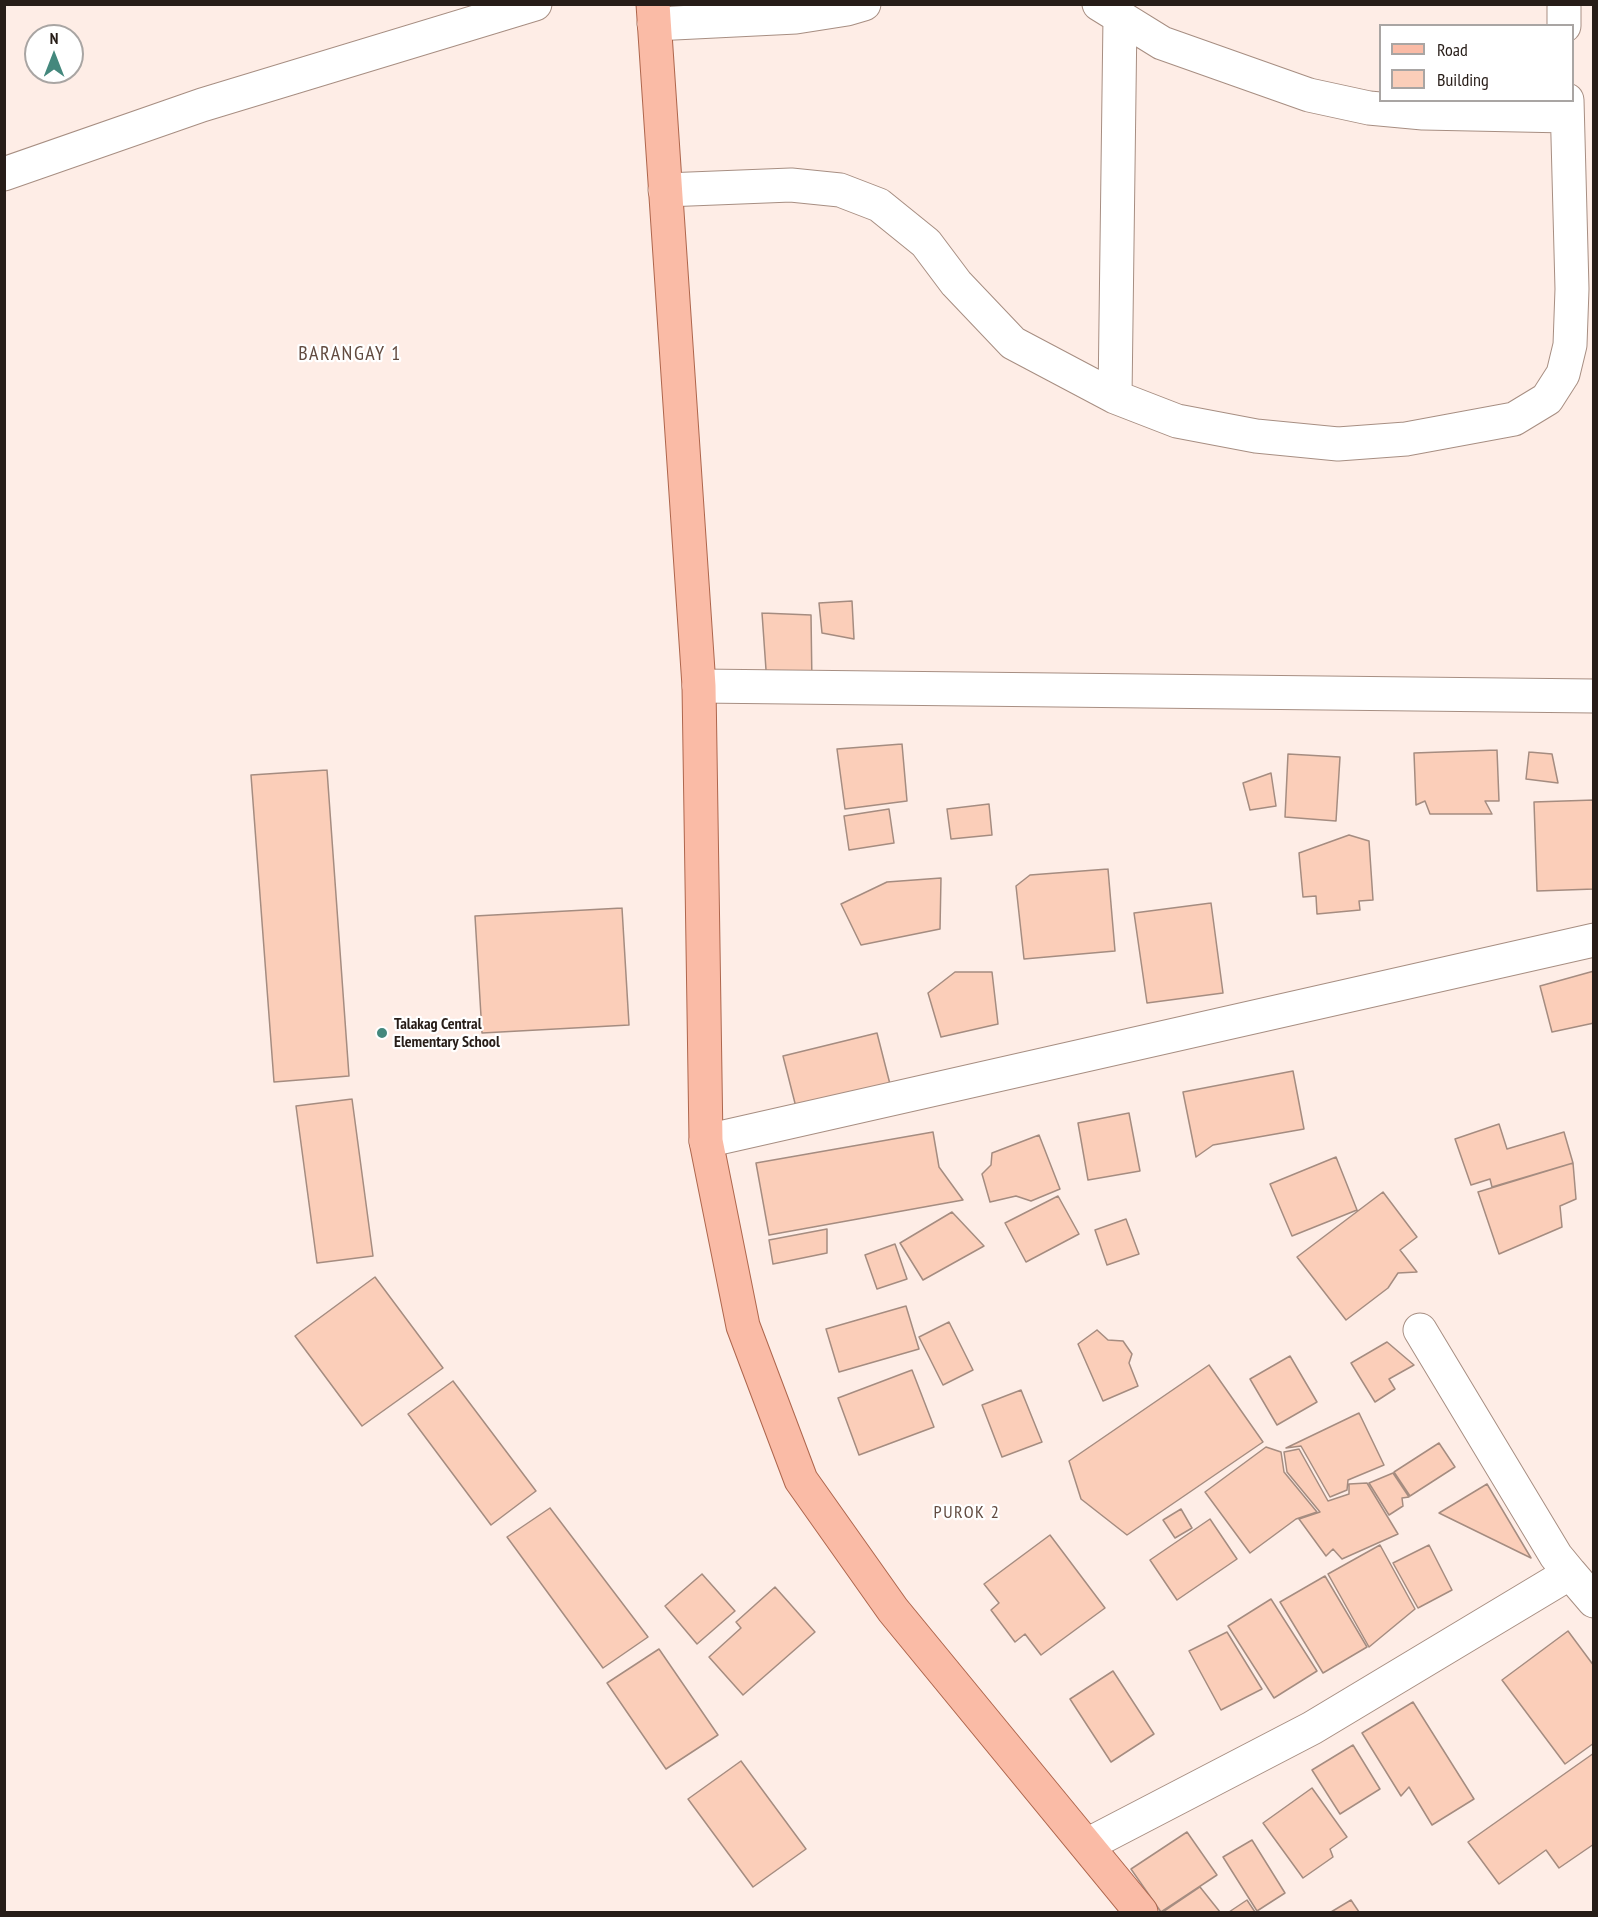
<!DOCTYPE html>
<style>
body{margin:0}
#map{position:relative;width:1598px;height:1917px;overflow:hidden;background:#feede6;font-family:"PT Sans Narrow",sans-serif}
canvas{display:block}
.frame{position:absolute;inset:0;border:6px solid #271d18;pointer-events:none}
.legend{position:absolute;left:1379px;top:24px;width:195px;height:78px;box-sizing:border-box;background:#fff;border:2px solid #a9a5a3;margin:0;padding:8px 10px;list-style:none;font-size:18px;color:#271d18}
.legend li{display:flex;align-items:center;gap:12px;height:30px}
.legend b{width:30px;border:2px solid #a9a5a3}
.north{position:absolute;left:24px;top:24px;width:60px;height:60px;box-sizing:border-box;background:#fff;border:2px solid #a9a5a3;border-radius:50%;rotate:0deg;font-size:16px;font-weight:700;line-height:24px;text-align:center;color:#271d18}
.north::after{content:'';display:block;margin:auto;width:21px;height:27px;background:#44887d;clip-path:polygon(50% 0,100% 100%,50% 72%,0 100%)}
</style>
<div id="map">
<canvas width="1598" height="1917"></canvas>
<div class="frame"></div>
<ul class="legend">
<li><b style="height:8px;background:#fabba6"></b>Road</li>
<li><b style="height:16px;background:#fbceb9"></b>Building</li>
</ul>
<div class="north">N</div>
</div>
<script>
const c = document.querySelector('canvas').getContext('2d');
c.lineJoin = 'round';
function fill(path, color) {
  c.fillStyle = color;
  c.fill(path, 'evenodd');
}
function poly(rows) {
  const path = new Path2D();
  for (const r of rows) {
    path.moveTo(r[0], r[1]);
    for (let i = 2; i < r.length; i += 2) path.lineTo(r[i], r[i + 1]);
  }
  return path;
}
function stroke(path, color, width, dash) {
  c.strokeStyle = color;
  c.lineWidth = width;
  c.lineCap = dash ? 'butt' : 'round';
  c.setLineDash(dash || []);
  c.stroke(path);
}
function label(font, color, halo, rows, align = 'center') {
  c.font = font + ' "PT Sans Narrow",sans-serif';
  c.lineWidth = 4.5;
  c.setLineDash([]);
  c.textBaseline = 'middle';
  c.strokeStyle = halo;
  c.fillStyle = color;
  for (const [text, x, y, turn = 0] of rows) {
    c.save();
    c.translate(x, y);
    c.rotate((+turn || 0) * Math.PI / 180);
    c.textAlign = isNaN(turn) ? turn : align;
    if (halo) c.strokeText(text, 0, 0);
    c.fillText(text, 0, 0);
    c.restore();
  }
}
const building = poly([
 [852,601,854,639,822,633,819,603,852,601],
 [762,613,811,615,812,686,767,684,762,613],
 [902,744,907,801,845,809,837,749,902,744],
 [1497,750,1499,801,1485,801,1492,814,1430,814,1425,801,1416,805,1414,753,1497,750],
 [1529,752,1552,754,1558,783,1526,779,1529,752],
 [1288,754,1340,757,1336,821,1285,817,1288,754],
 [327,770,349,1076,274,1082,251,775,327,770],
 [1271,773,1276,806,1250,810,1243,783,1271,773],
 [1594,800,1594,889,1537,891,1534,802,1594,800],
 [989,804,992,835,951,839,947,809,989,804],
 [889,809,894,843,849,850,844,816,889,809],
 [1349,835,1369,841,1373,900,1359,901,1360,910,1317,914,1316,896,1303,897,1299,853,1349,835],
 [1108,869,1115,951,1024,959,1016,886,1030,875,1108,869],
 [941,878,940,929,861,945,841,904,887,882,941,878],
 [1211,903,1223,993,1147,1003,1134,913,1211,903],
 [622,908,629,1025,482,1033,475,916,622,908],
 [1594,971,1594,1023,1552,1032,1540,986,1594,971],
 [955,972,992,972,998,1024,941,1037,928,993,955,972],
 [877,1033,893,1096,799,1119,783,1056,877,1033],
 [1293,1071,1304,1129,1213,1145,1196,1157,1183,1092,1293,1071],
 [352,1099,373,1256,317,1263,296,1106,352,1099],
 [1129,1113,1140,1171,1088,1180,1078,1123,1129,1113],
 [1499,1124,1507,1149,1564,1132,1573,1163,1492,1187,1490,1179,1471,1185,1455,1139,1499,1124],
 [933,1132,939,1167,963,1200,769,1235,756,1163,933,1132],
 [1039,1135,1060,1189,1031,1201,1016,1196,990,1202,982,1174,991,1165,992,1153,1039,1135],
 [1336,1157,1357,1210,1292,1236,1270,1184,1336,1157],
 [1573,1163,1576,1199,1560,1206,1562,1227,1499,1254,1478,1192,1573,1163],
 [1383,1192,1417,1237,1400,1250,1417,1272,1398,1273,1388,1288,1346,1320,1297,1257,1383,1192],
 [1058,1196,1079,1234,1026,1262,1005,1223,1058,1196],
 [952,1212,984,1246,923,1280,900,1243,952,1212],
 [1126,1219,1139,1254,1107,1265,1095,1230,1126,1219],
 [827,1229,827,1253,773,1264,769,1240,827,1229],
 [895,1244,907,1279,877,1289,865,1255,895,1244],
 [375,1277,443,1368,362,1426,295,1336,375,1277],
 [906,1306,919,1349,839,1372,826,1329,906,1306],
 [949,1322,973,1370,943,1385,919,1337,949,1322],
 [1097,1330,1108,1340,1123,1341,1132,1354,1129,1363,1138,1386,1103,1401,1078,1344,1097,1330],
 [1387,1342,1414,1365,1389,1379,1395,1389,1375,1402,1351,1363,1387,1342],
 [1290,1356,1317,1402,1277,1425,1250,1379,1290,1356],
 [1209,1365,1263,1442,1127,1535,1081,1499,1069,1461,1209,1365],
 [912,1370,934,1427,859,1455,838,1398,912,1370],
 [453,1381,536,1491,491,1525,408,1414,453,1381],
 [1021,1390,1042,1442,1002,1457,982,1405,1021,1390],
 [1359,1413,1384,1465,1348,1480,1347,1490,1330,1497,1301,1446,1286,1448,1359,1413],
 [1439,1443,1455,1467,1410,1496,1394,1472,1439,1443],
 [1266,1447,1281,1452,1284,1472,1317,1512,1296,1519,1250,1553,1205,1492,1266,1447],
 [1299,1449,1328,1501,1349,1494,1349,1484,1367,1483,1398,1534,1342,1559,1333,1549,1326,1556,1299,1519,1320,1512,1287,1472,1284,1452,1299,1449],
 [1393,1473,1409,1497,1402,1498,1403,1506,1389,1515,1369,1483,1393,1473],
 [1487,1484,1531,1558,1439,1513,1487,1484],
 [550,1508,648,1637,603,1668,507,1537,550,1508],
 [1181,1509,1192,1528,1175,1538,1163,1520,1181,1509],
 [1210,1519,1237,1559,1177,1600,1150,1560,1210,1519],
 [1050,1535,1105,1608,1041,1655,1025,1634,1015,1642,991,1610,999,1603,984,1584,1050,1535],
 [1380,1545,1415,1609,1369,1647,1328,1574,1380,1545],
 [1429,1545,1452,1590,1418,1608,1393,1563,1429,1545],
 [702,1574,735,1611,697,1644,665,1606,702,1574],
 [1325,1576,1367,1647,1323,1673,1280,1602,1325,1576],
 [775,1587,815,1632,743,1695,709,1657,741,1628,736,1622,775,1587],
 [1271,1599,1317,1671,1274,1698,1228,1626,1271,1599],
 [1568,1631,1594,1666,1594,1743,1565,1764,1502,1680,1568,1631],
 [1227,1632,1262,1689,1221,1710,1189,1651,1227,1632],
 [659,1649,718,1735,666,1769,607,1683,659,1649],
 [1113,1671,1154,1734,1111,1762,1070,1699,1113,1671],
 [1413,1702,1474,1799,1432,1825,1409,1787,1401,1796,1362,1733,1413,1702],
 [1353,1745,1380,1789,1340,1814,1312,1770,1353,1745],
 [1594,1753,1594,1844,1559,1868,1546,1850,1499,1884,1468,1842,1594,1753],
 [741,1761,806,1849,753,1887,688,1799,741,1761],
 [1312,1788,1347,1837,1330,1849,1333,1857,1303,1878,1263,1823,1312,1788],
 [1187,1832,1217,1875,1161,1912,1131,1869,1187,1832],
 [1252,1840,1285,1893,1257,1911,1223,1857,1252,1840],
 [1200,1887,1220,1912,1163,1912,1200,1887],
 [1247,1900,1255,1912,1229,1912,1247,1900],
 [1351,1900,1359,1912,1331,1912,1351,1900]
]);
fill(building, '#fbceb9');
stroke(building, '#a58c80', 1.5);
const minor = poly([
 [1099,4,1162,43,1309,95,1369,108,1423,113,1567,116],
 [1564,7,1564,26],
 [654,24,796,17,847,9,864,4],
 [4,174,202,105,535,4],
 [665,190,791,185,840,190,879,205,926,243,956,283,1013,343,1115,397,1177,421,1256,436,1338,444,1406,439,1514,419,1547,399,1563,374,1570,345,1572,289,1567,100],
 [1115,397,1120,17],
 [699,686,1594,696],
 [706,1141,1594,940],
 [1420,1330,1556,1556,1570,1573],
 [1087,1845,1312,1728,1570,1573,1594,1601]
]);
const major = poly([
 [653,4,699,686,706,1141,743,1326,801,1480,893,1610,1141,1912]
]);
stroke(minor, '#a78e82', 35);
stroke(major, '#ae664d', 35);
stroke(minor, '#fff', 33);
stroke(major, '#fabba6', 33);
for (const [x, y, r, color] of [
 [382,1033,6,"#44887d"]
]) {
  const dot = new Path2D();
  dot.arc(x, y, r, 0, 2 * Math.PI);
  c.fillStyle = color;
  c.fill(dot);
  stroke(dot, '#fff', 2);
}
label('bold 16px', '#271d18', '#fff', [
 ["Talakag Central",394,1024],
 ["Elementary School",394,1042]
], 'left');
c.letterSpacing = '1.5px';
label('18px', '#624b40', '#fff', [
 ["PUROK 2",967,1513]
]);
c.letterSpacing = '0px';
c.letterSpacing = '1.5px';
label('20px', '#624b40', '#fff', [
 ["BARANGAY 1",350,354]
]);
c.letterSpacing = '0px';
</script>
